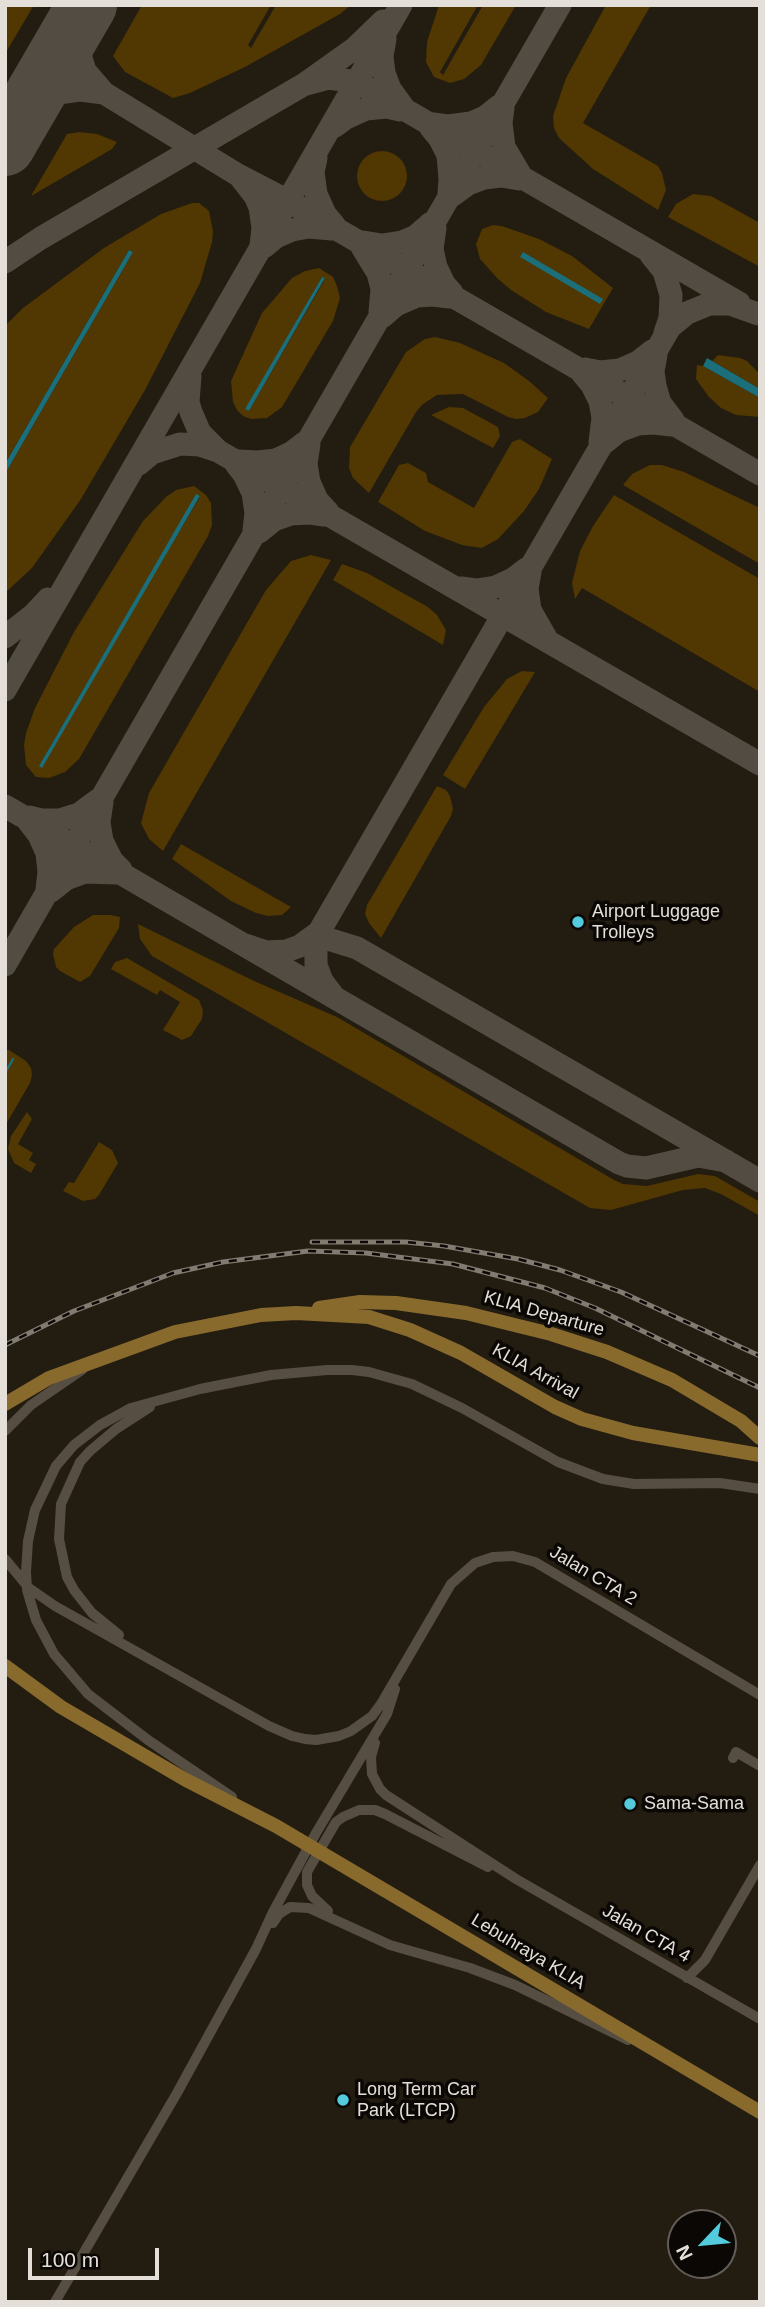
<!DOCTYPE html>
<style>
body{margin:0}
#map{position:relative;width:765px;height:2307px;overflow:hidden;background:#231c11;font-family:Helvetica,sans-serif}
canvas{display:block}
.frame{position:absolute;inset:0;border:7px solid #e4dfd8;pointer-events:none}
.north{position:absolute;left:667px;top:2209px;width:70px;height:70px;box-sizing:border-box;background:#0a0704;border:2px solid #615d59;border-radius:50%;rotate:244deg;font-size:19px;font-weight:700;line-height:28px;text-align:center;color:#e4dfd8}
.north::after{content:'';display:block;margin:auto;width:24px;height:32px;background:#53cbdc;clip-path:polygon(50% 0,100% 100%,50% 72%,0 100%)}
.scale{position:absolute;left:28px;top:2248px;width:131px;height:32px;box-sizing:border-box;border:4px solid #e4dfd8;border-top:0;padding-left:9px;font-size:21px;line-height:24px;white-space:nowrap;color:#e4dfd8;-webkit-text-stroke:5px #0a0704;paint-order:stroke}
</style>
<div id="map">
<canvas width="765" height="2307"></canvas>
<div class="frame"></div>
<div class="north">N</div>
<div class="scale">100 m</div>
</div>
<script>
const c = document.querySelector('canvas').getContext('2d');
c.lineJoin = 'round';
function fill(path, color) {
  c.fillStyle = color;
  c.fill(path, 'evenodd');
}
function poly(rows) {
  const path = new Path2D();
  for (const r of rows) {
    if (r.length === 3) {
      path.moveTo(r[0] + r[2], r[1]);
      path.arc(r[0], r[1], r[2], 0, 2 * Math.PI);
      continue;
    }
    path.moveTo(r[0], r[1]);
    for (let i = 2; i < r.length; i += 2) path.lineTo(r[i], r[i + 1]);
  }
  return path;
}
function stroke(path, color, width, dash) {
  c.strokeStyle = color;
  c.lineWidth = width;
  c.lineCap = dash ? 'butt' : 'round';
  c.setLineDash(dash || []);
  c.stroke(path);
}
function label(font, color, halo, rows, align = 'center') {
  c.font = font + ' Helvetica,sans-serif';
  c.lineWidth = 7;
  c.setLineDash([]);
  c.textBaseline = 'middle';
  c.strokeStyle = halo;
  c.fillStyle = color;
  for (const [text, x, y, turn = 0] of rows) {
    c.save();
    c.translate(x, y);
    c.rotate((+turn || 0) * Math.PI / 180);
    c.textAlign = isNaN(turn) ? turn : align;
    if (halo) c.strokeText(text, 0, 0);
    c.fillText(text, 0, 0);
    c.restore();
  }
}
fill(poly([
 [5,5,34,5,5,54],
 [142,5,271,5,248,45,251,48,276,5,351,5,340,14,245,67,190,93,173,98,125,72,113,56],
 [439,5,478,5,440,72,443,75,483,5,516,5,481,65,464,79,450,83,434,77,426,62,427,42],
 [606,5,651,5,583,123,658,166,662,173,666,190,658,210,593,169,559,138,554,128,553,116,566,78],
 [79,132,97,134,117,142,112,149,31,196,67,134],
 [382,176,25],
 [693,194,711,196,760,223,760,267,668,217,676,204],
 [192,203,199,203,209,211,213,231,212,242,200,283,145,390,81,499,32,568,5,593,5,474,133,252,129,250,5,464,5,326,23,308,104,248,161,214],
 [493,225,502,226,539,239,572,256,613,288,589,329,546,312,511,290,497,278,480,259,476,244,482,229],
 [319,268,333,277,337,286,340,298,333,321,282,407,267,418,251,419,243,416,237,410,233,402,231,381,262,313,292,278,305,271],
 [322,277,325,279,249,411,246,409],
 [435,337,460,343,504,363,529,381,548,398,538,412,525,418,516,419,508,417,463,394,437,395,423,404,416,412,369,493,353,478,349,468,350,447,406,352,425,339],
 [718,355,740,358,747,361,760,374,760,389,712,361],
 [697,365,703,366,760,398,760,417,736,415,721,408,709,397,696,379],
 [449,407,463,408,498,427,500,436,493,448,431,415],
 [520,439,552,459,539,489,524,511,498,539,482,548,462,545,425,531,378,502,399,465,408,463,426,473,428,482,474,508,512,442],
 [650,465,662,465,684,472,760,508,760,564,623,485,632,474],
 [194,486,206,495,211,503,212,525,208,536,79,759,65,772,49,778,36,777,26,765,24,745,26,733,35,708,74,632,143,521,166,497,176,490],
 [196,495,200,497,39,766],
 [614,495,760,579,760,692,582,588,575,599,572,583,580,551,593,526],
 [311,555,331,560,163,851,149,839,141,823,149,793,266,590,291,561],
 [342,564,367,573,428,607,437,615,446,630,443,645,333,580],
 [522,671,535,672,465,789,443,775,484,707,507,679],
 [437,786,446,790,450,796,453,809,451,816,381,938,369,923,365,914,367,905],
 [181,844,291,907,282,915,268,916,256,913,231,901,172,859],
 [93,915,111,915,120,917,119,928,90,976,80,982,60,971,56,967,53,954,54,949,74,927],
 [138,924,254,981,337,1017,614,1180,623,1184,647,1186,698,1174,715,1176,760,1202,760,1216,721,1194,705,1188,683,1190,611,1210,590,1208,152,956,140,939],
 [127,958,199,1000,203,1010,202,1019,191,1036,182,1040,163,1030,180,1002,160,990,157,995,111,969,115,962],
 [5,1050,9,1050,26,1061,31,1068,32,1075,30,1083,5,1126],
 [27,1112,32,1119,18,1144,33,1153,29,1160,36,1164,31,1173,14,1163,8,1149,11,1136],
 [99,1142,112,1150,118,1163,99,1195,95,1199,83,1201,63,1191,69,1182,74,1183]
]), '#513701');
fill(poly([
 [129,250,133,252,5,474,5,464],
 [523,252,603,299,600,304,520,257],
 [322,277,325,278,249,411,245,409],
 [707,358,760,389,760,398,703,366],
 [196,494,200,496,42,768,39,766]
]), '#1a6f7a');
stroke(poly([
 [5,1073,13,1059]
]), '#1a6f7a', 2.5);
stroke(poly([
 [80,17,77,45,85,71,104,93,238,175,288,201,760,474],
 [385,39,382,56,384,73,390,89,403,107],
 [303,85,329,78,357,82,739,303],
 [28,106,58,93,80,90,104,93],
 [503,108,501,123,504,147,520,174],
 [433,124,448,126,471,123,485,117,499,106],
 [335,126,346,118,366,109,387,107,400,110],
 [431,128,440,139,448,155,450,179,449,193],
 [316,158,313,172,316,194,325,214,335,226],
 [241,178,255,196,260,207,263,228,261,245],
 [453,195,468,184,484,178,501,176,519,179],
 [435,228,432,249,436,267,444,284,452,293],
 [363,242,382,245,402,242,416,236,431,223],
 [264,247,276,237,292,230,309,227,332,229],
 [362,247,378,273,382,289,380,312],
 [651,255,664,271,671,295,670,318,665,333],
 [5,262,41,238,303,85,355,48,383,21],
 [382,317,396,305,417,296,432,295,450,297],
 [656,355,653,371,655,386,660,403,673,420],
 [585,369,600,372,620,370,638,362,652,351],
 [582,373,592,385,600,401,603,418,600,442],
 [190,376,188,402,191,412,200,433,218,451],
 [604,443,619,431,638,424,653,423,672,425],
 [309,444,306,464,309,482,317,500,328,512],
 [239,461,258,462,276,460,291,453,304,443],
 [139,464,152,453,180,444,200,445,218,451,760,764],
 [236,464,244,474,253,493,256,513,254,530],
 [259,532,274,520,291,514,310,513,324,515],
 [530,572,527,589,530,610,546,638],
 [461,588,476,590,496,587,513,579,526,569],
 [5,637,33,615,48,599],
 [5,690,401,5],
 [102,802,99,822,102,841,112,861,121,870],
 [5,806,619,1163,627,1166,646,1168,698,1156,726,1161],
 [29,817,41,820,60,820,79,814,98,800],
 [28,821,39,835,47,853,49,872,47,889],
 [51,891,66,879,85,872,116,873],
 [322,929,316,949,316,965,322,981,334,997],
 [245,945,266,952,286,951,300,946,319,932,670,327,687,313,709,304,730,304,758,314],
 [303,945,318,940,328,939,357,948,760,1181],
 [5,965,560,5]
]), '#524c42', 23);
stroke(poly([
 [5,146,87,5]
]), '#524c42', 60);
stroke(poly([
 [5,1431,31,1405,82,1370],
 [5,1559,29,1588,55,1606,269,1726,292,1736,305,1739,316,1740,339,1736,351,1731,372,1716,381,1704,451,1584,475,1563,493,1557,513,1556,535,1562,760,1695],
 [119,1635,92,1613,74,1590,67,1577,59,1539,61,1504,80,1462,90,1451,116,1429,150,1407],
 [375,1743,371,1757,372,1774,380,1789,386,1795,516,1879,760,2019],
 [733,1758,736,1752,760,1766],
 [232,1797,148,1740,88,1694,54,1654,36,1620,27,1590,26,1572,28,1541,35,1510,56,1466,74,1445,100,1425,131,1408,200,1389,271,1375,327,1370,352,1370,369,1372,412,1384,462,1408,558,1462,603,1479,634,1484,720,1483,760,1489],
 [328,1911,312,1896,307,1885,307,1872,336,1822,343,1817,359,1810,375,1810,385,1814,488,1867],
 [273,1923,279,1914,290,1907,309,1908,390,1945,470,1968,515,1985,628,2040],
 [687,1978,705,1960,760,1865],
 [55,2302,177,2093,256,1949,272,1914,316,1833,387,1714,395,1689]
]), '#564e42', 10);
stroke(poly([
 [319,1308,360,1302,396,1303,466,1313,551,1334,607,1352,672,1380,741,1421,760,1438],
 [5,1404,49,1378,175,1332,261,1315,296,1313,369,1317,410,1330,461,1353,555,1407,582,1419,633,1433,760,1455],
 [5,1666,61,1707,186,1780,276,1826,760,2112]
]), '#896a2d', 14);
const rail = poly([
 [312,1242,406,1242,444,1246,518,1259,560,1270,621,1292,760,1356],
 [5,1345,74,1311,173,1273,223,1262,308,1251,366,1253,453,1264,545,1288,595,1308,760,1388]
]);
stroke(rail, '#817b72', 5);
stroke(rail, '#0a0704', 2.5, [8]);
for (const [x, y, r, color] of [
 [578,922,7,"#53cbdc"],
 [630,1804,7,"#53cbdc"],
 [343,2100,7,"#53cbdc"]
]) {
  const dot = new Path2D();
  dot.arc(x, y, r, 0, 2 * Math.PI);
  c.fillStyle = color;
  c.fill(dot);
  stroke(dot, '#0a0704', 2.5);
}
label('18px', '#e4dfd8', '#0a0704', [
 ["Airport Luggage",592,912],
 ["Trolleys",592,933],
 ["Sama-Sama",644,1804],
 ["Long Term Car",357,2090],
 ["Park (LTCP)",357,2111]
], 'left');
label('18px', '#e4dfd8', '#0a0704', [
 ["KLIA Departure",544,1314,16],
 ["KLIA Arrival",535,1372,29],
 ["Jalan CTA 2",593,1576,31],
 ["Jalan CTA 4",646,1934,30],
 ["Lebuhraya KLIA",528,1952,31]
]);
</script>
